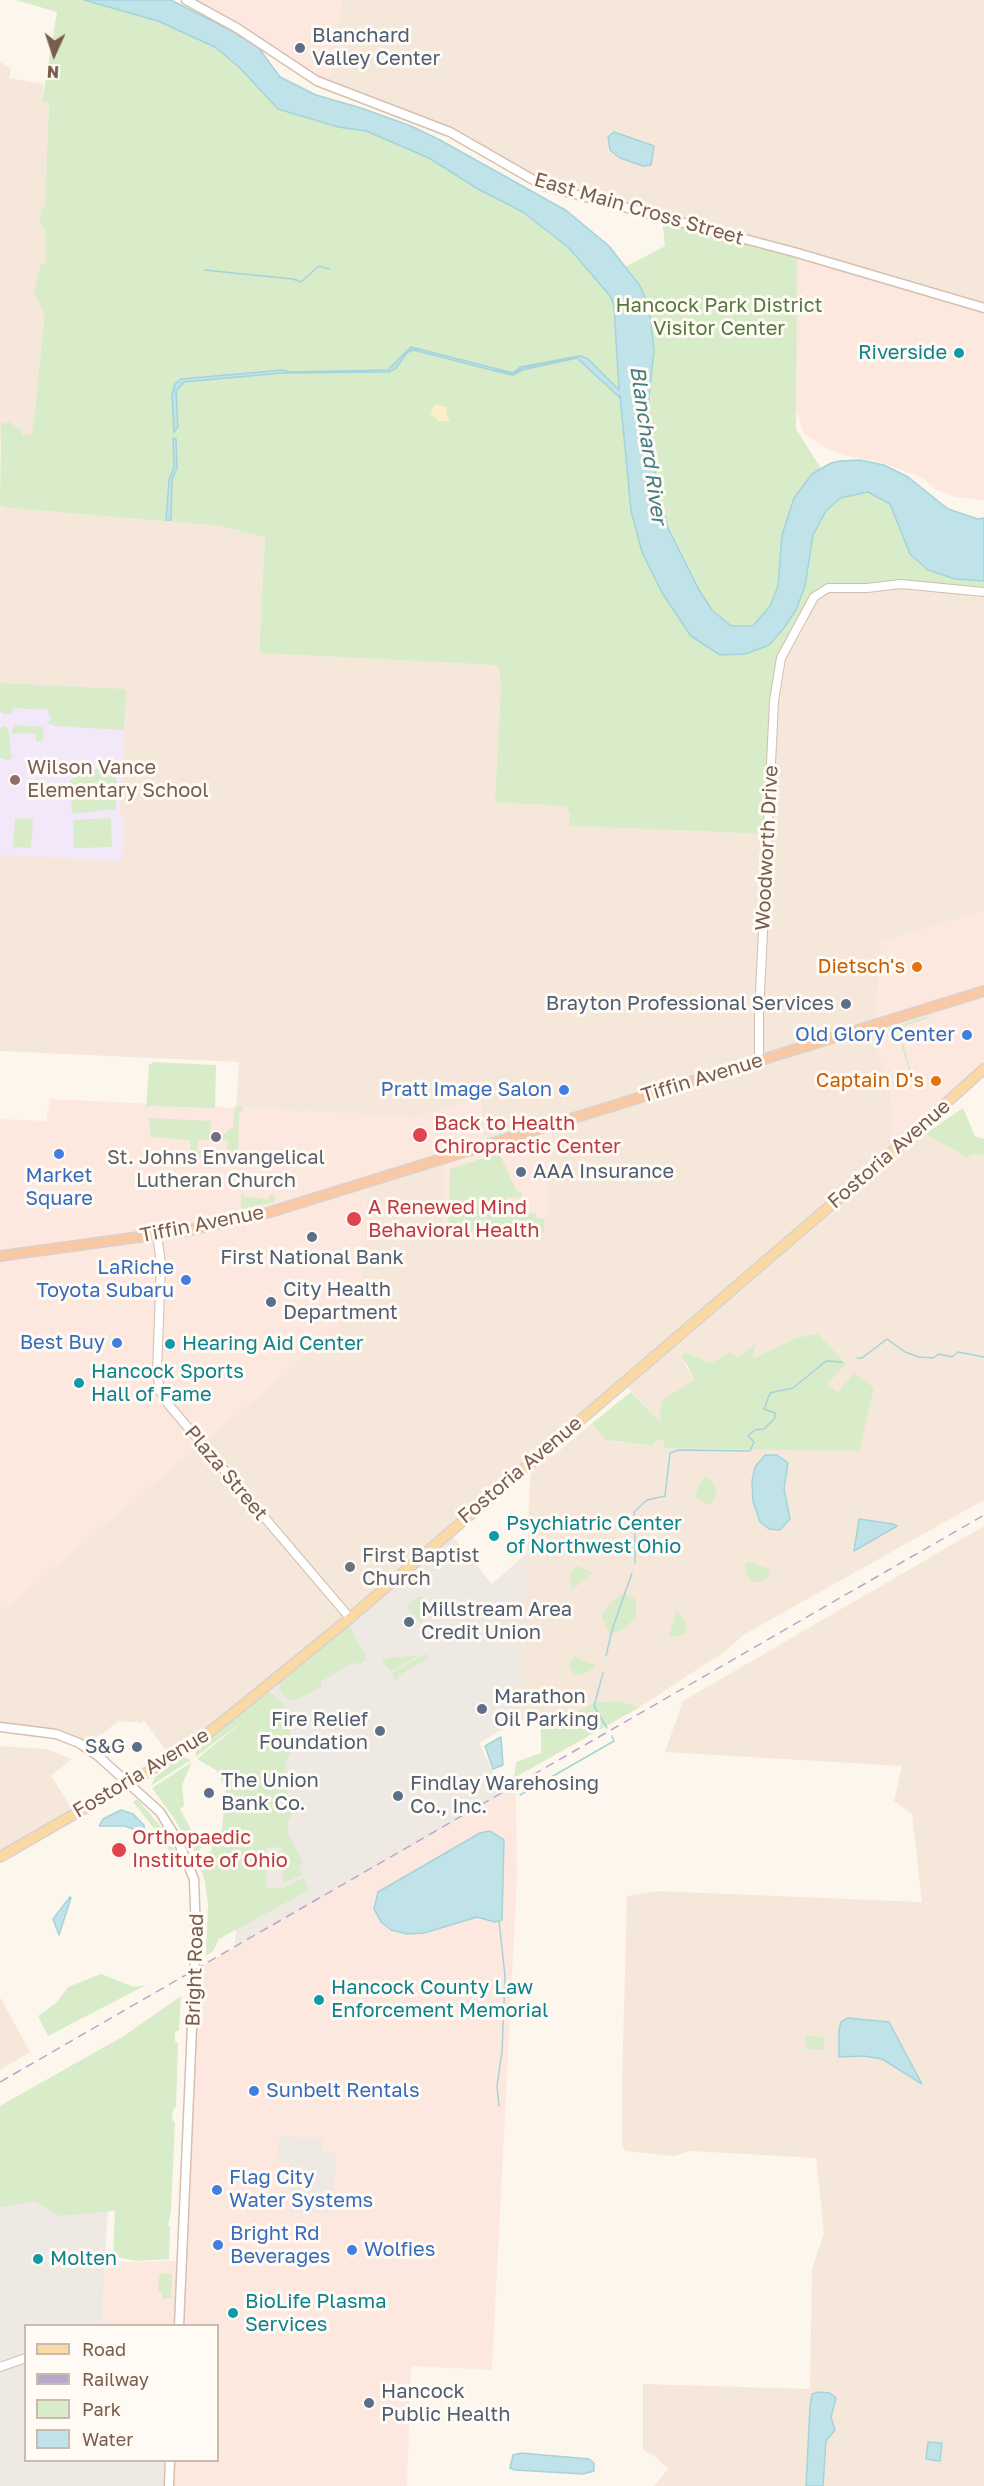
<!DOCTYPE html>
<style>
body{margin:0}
#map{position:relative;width:984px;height:2486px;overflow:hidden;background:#fdf6ec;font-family:"Golos Text",sans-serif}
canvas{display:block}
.legend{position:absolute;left:24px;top:2324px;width:195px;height:138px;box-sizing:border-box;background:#fffaf3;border:2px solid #cabbb1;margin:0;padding:8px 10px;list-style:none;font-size:18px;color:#7a5c4d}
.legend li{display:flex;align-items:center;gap:12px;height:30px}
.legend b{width:30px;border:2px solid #cabbb1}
.north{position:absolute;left:24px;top:24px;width:60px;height:60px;-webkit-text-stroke:4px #fffaf3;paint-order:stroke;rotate:183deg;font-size:16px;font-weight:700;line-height:24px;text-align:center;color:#7a5c4d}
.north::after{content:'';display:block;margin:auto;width:21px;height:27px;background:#7a5c4d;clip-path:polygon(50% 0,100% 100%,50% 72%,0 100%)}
</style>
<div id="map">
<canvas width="984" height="2486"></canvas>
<ul class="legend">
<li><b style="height:8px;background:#fbd9a5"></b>Road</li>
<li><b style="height:8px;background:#b9a8c9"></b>Railway</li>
<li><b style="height:16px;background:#d8ecc9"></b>Park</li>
<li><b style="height:16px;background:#bfe3e8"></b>Water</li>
</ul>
<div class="north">N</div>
</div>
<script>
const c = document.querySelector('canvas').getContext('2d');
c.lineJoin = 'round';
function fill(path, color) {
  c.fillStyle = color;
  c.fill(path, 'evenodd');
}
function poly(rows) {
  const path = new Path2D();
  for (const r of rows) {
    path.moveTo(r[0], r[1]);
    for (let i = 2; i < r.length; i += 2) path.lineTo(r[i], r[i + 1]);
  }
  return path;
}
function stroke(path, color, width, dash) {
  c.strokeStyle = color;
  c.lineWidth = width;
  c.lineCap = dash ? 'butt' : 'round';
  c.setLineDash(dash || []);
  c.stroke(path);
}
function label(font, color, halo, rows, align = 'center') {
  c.font = font + ' "Golos Text",sans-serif';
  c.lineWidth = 6;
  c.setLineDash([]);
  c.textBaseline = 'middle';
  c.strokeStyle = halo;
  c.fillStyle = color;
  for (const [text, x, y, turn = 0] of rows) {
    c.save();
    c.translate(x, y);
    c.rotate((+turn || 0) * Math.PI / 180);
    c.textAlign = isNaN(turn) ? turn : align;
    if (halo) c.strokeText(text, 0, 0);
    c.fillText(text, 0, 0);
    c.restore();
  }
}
fill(poly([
 [342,0,984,0,984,308,558,190,481,149,328,85],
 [0,62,11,69,9,78,44,84,42,102,49,102,45,215,47,300,34,420,31,435,0,438],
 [0,505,10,508,221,526,265,537,259,653,493,665,499,667,501,688,570,806,570,826,767,834,777,674,810,604,824,589,890,585,984,592,984,911,882,942,874,1035,891,1086,894,1150,908,1139,925,1134,966,1157,975,1154,984,1156,984,1500,745,1634,724,1652,640,1707,617,1701,596,1702,570,1715,519,1720,531,1461,350,1618,171,1757,143,1719,143,1723,119,1721,84,1747,71,1739,0,1727,0,1612,282,1376,359,1304,367,1182,441,1159,446,1169,442,1232,486,1145,480,1122,481,1098,406,1121,406,1116,236,1108,239,1062,0,1051],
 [796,1338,826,1384,838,1392,686,1447,664,1448,664,1441,658,1440,652,1446,615,1442,604,1438,591,1424,553,1456,546,1448,623,1382,661,1424,662,1400,696,1380,685,1365,686,1352,710,1363,729,1352,738,1357,756,1346,751,1360],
 [984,1526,984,2486,654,2486,668,2469,655,2456,643,2450,643,2384,810,2389,812,2269,824,2233,816,2158,691,2151,674,2156,625,2151,622,2145,622,2084,627,1896,656,1891,922,1902,912,1814,894,1801,902,1766,665,1752,683,1701],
 [0,1746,46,1749,72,1759,51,1776,75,1814,0,1857],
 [0,1997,30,2052,0,2070]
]), '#f5e8da');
fill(poly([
 [186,0,342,0,328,85],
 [797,253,984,308,984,500,956,497,935,489,921,477,880,462,847,456,829,450,804,434,795,405],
 [984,911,984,1069,894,1151,891,1086,888,1086,874,1035,882,942],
 [481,1098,480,1122,486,1145,553,1124,545,1234,442,1232,446,1169,441,1159,367,1182,359,1304,282,1376,0,1612,0,1119,46,1121,50,1099,406,1116,406,1121],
 [516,1787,517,1878,492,2370,411,2366,407,2486,169,2486,170,2461,218,2460,218,2326,102,2326,105,2262,182,2261,195,1970]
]), '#fde8e0');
fill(poly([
 [449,1531,492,1584,527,1553,519,1720,479,1743,504,1794,235,1947,248,1719,237,1710],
 [124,2036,107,2221,102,2325,26,2326,26,2460,171,2461,169,2486,0,2486,0,2106],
 [279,2137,323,2138,322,2152,336,2153,332,2214,289,2212,291,2163,277,2162]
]), '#efe9e4');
fill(poly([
 [0,683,126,689,120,812,124,818,122,861,0,855]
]), '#f3e8fa');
fill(poly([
 [16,0,121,0,229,42,283,96,527,199,623,268,665,246,662,219,797,256,796,429,822,470,891,488,919,562,928,570,955,579,984,581,984,588,896,580,890,585,835,586,817,594,779,666,767,834,569,826,570,814,566,806,495,802,501,688,499,667,493,665,259,653,265,537,221,526,10,508,0,505,1,424,9,422,22,431,22,435,31,435,34,420,45,312,44,314,34,291,41,263,46,264,45,230,40,223,41,210,45,206,49,103,42,102,57,12],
 [0,683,126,689,124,730,55,726,48,723,52,717,49,717,49,710,13,708,12,713,3,714,0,710],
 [14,725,43,727,43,741,36,741,36,734,11,733],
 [5,726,8,729,12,758,7,760,0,758,0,727],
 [111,763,116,771,116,809,72,814,70,780],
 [15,818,33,819,31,848,13,847],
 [111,818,112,847,74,848,73,820],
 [929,1016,929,1018,905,1026,900,1033,912,1074,901,1081,899,1075,909,1071,896,1028,885,1032,885,1029],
 [153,1062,216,1065,215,1108,149,1106,146,1109,149,1065],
 [235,1106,243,1107,242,1111,239,1112,238,1159,190,1156,190,1140,151,1137,149,1118,211,1121,210,1140,198,1140,197,1151,227,1153,228,1141,222,1140,223,1135,233,1127],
 [963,1108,975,1136,984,1139,984,1156,975,1154,966,1157,925,1134],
 [499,1153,517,1192,522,1193,521,1198,507,1197,507,1212,536,1213,536,1218,545,1219,544,1233,448,1230,450,1169],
 [242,1193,244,1197,268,1199,271,1194,276,1198,274,1202,240,1210],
 [818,1334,846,1364,827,1384,838,1392,854,1373,874,1388,859,1451,664,1448,664,1441,658,1440,652,1446,606,1440,591,1424,631,1392,661,1423,659,1414,662,1400,695,1380,682,1356,686,1352,710,1363,730,1352,738,1357,756,1344,752,1359,796,1338],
 [708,1477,717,1490,711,1505,696,1499,695,1495,702,1479],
 [749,1562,769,1569,770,1574,761,1582,752,1582,746,1573,745,1564],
 [578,1566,592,1573,572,1590,569,1573],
 [622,1593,636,1599,636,1618,620,1631,609,1634,602,1617,609,1605],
 [418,1597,423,1598,435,1611,420,1622,407,1607],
 [676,1612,684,1618,687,1629,684,1634,669,1637],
 [347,1626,351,1629,367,1659,359,1665,355,1662,321,1681,321,1687,296,1700,288,1700,279,1690,280,1679],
 [426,1654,429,1658,398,1676,400,1679,393,1680,393,1672],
 [574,1655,583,1661,596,1665,588,1672,578,1676,572,1672,569,1665],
 [418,1656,392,1671,381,1661,392,1657],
 [265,1692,273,1694,285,1706,285,1721,297,1746,292,1749,287,1759,283,1782,294,1808,288,1822,288,1834,303,1863,298,1866,303,1875,283,1883,282,1847,266,1848,266,1888,285,1887,304,1878,309,1890,219,1939,214,1950,206,1956,208,1904,205,1881,198,1860,211,1851,217,1832,222,1830,226,1789,216,1770,197,1759,248,1717,196,1757,195,1748],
 [617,1701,640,1707,514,1778,516,1762,541,1753,541,1718,570,1715,596,1702],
 [182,1756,191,1760,152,1785,154,1778],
 [192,1762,182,1785,184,1806,180,1809,193,1833,198,1833,203,1846,197,1853,191,1849,174,1818,152,1788],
 [137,1799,163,1829,176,1853,174,1861,165,1842,133,1802],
 [101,1974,134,1987,146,1985,48,2036,38,2016,56,2003,68,1987],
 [181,1996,179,2030,175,2032,175,2042,178,2043,176,2107,173,2109,172,2120,175,2122,171,2211,168,2225,170,2227,169,2259,136,2261,113,2256,115,2211,60,2216,35,2201,0,2207,0,2106,124,2036],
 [806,2036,825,2037,824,2050,805,2049],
 [160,2273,172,2274,171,2298,163,2299,162,2293,157,2290]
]), '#d8ecc9');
fill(poly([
 [435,404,447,407,446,412,450,421,439,421,430,414]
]), '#fcefc7');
const water = poly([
 [84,0,171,0,234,32,258,47,280,77,316,95,361,108,411,126,440,140,567,211,609,246,640,286,649,307,654,350,649,396,649,426,657,486,668,528,699,590,712,610,731,626,753,626,770,606,778,586,782,535,794,498,812,474,831,463,840,461,860,460,884,465,908,477,948,509,978,519,984,518,984,581,955,579,928,570,910,554,890,504,868,492,840,498,826,511,813,535,805,586,796,610,784,628,769,645,759,649,745,654,720,655,691,636,661,591,642,552,631,511,620,395,619,397,577,358,522,370,513,375,507,374,410,349,395,369,389,372,282,373,184,382,176,391,178,427,174,432,172,395,175,384,181,379,283,370,290,372,388,370,411,347,513,373,522,368,581,356,588,359,619,390,614,306,610,296,569,248,523,212,478,189,429,158,366,131,338,127,278,109,240,68,215,47,158,21,84,0],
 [614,132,654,146,651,165,643,166,620,158,610,150,608,137,614,132],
 [173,438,176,439,177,468,172,480,171,520,166,520,169,480,174,467,173,438],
 [765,1455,777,1455,788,1463,784,1489,790,1519,780,1530,769,1529,760,1522,753,1501,752,1481,755,1467,765,1455],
 [859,1519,893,1524,897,1526,854,1551,859,1519],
 [501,1737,503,1765,493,1769,485,1746,501,1737],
 [121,1810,133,1814,144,1825,145,1834,125,1826,99,1826,103,1819,121,1810],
 [490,1831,504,1840,502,1920,495,1922,477,1917,424,1933,407,1934,391,1930,381,1922,374,1909,378,1892,480,1833,490,1831],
 [70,1897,71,1898,59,1935,53,1919,70,1897],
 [848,2018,889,2022,922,2084,882,2059,864,2056,839,2057,839,2030,841,2022,848,2018],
 [819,2392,830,2393,836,2398,831,2417,835,2430,826,2441,823,2486,806,2486,810,2407,812,2394,819,2392],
 [928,2442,942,2443,940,2461,926,2459,928,2442],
 [521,2453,589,2459,594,2463,594,2471,583,2474,515,2470,510,2468,513,2455,521,2453]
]);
fill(water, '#bfe3e8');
stroke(water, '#a5d3da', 1.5);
stroke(poly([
 [204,270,293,279,301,282,319,266,329,269],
 [405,353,418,349],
 [494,370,513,373,520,367,579,356],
 [857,1358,862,1358,887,1339,905,1352,919,1357,933,1358,939,1354,952,1357,958,1352,984,1357],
 [634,1515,634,1512,647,1500,665,1496,670,1453,679,1450,750,1451,754,1442,748,1436,755,1430,764,1429,775,1418,775,1413,764,1409,770,1393,793,1388,826,1361,842,1362],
 [635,1524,635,1563],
 [606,1656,612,1630,632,1573],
 [603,1673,594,1706,607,1728],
 [520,1795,614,1741,612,1736],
 [499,1921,505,1976,502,2052,497,2086,499,2106]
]), '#a5d3da', 1.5);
const tertiary = poly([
 [759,1060,759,1014,774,701,781,658,814,597,828,588,867,588,901,584,984,592],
 [157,1234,161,1264,157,1372,160,1391,168,1404,350,1618],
 [0,2367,26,2358]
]);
const secondary = poly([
 [186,0,237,28,317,81,450,132,544,186,794,252,984,308],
 [0,1727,56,1734,79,1743,98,1756,160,1812,178,1841,194,1879,196,1934,179,2326],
 [169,2486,170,2460]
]);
const primary = poly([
 [0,1857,151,1770,203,1737,237,1710,350,1618,881,1162,984,1069]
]);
const trunk = poly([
 [0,1256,190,1230,267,1213,984,991]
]);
stroke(tertiary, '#d1beb0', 10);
stroke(secondary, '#d6c0b0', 11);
stroke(primary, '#dad1cd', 12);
stroke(trunk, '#dad1cd', 12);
stroke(tertiary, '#fff', 8);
stroke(secondary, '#fff', 8);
stroke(primary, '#fbd9a5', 9);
stroke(trunk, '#f9c8a4', 9);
stroke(poly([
 [0,2082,984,1515]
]), '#b9a8c9', 1.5, [9, 6]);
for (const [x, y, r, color] of [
 [300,48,6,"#5c6f8a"],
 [959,353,6,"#0f9aa8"],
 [15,780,6,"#8d6e63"],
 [917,967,6,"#e8710a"],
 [846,1004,6,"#5c6f8a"],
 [967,1035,6,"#3f7fe0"],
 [936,1081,6,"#e8710a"],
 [564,1090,6,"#3f7fe0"],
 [420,1135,8,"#e0444e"],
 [216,1137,6,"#6b7280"],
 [59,1154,6,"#3f7fe0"],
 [521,1172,6,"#5c6f8a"],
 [354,1219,8,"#e0444e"],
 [312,1237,6,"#5c6f8a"],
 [186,1280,6,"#3f7fe0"],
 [271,1302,6,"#5c6f8a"],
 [117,1343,6,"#3f7fe0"],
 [170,1344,6,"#0f9aa8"],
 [79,1383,6,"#0f9aa8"],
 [494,1536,6,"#0f9aa8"],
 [350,1567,6,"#6b7280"],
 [409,1622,6,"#5c6f8a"],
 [482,1709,6,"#5c6f8a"],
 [380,1731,6,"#5c6f8a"],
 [137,1747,6,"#5c6f8a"],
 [209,1793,6,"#5c6f8a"],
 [398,1796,6,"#5c6f8a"],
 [119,1850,8,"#e0444e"],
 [319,2000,6,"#0f9aa8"],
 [254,2091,6,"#3f7fe0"],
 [217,2190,6,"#3f7fe0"],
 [218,2245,6,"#3f7fe0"],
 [352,2250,6,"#3f7fe0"],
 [38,2259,6,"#0f9aa8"],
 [233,2313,6,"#0f9aa8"],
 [369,2403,6,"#5c6f8a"]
]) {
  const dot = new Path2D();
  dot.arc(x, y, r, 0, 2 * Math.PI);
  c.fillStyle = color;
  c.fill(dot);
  stroke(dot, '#fffaf3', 2);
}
label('20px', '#4e5e75', '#fffaf3', [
 ["Blanchard",312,36],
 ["Valley Center",312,59],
 ["Brayton Professional Services",834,1004,"right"],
 ["AAA Insurance",533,1172],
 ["First National Bank",312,1258,"center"],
 ["City Health",283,1290],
 ["Department",283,1313],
 ["Millstream Area",421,1610],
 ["Credit Union",421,1633],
 ["Marathon",494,1697],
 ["Oil Parking",494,1720],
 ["Fire Relief",368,1720,"right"],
 ["Foundation",368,1743,"right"],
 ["S&G",125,1747,"right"],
 ["The Union",221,1781],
 ["Bank Co.",221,1804],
 ["Findlay Warehosing",410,1784],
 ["Co., Inc.",410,1807],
 ["Hancock",381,2392],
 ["Public Health",381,2415]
], 'left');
label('20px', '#7a5c4d', '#fffaf3', [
 ["East Main Cross Street",639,209,16],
 ["Woodworth Drive",767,848,-87],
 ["Tiffin Avenue",702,1078,-17],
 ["Fostoria Avenue",889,1154,-41],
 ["Tiffin Avenue",202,1224,-11],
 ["Fostoria Avenue",520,1470,-40],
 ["Plaza Street",226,1473,50],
 ["Fostoria Avenue",141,1773,-31],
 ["Bright Road",195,1970,-88]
]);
label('20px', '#537a41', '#fffaf3', [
 ["Hancock Park District",719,306],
 ["Visitor Center",719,329]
]);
label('20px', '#0d838f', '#fffaf3', [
 ["Riverside",947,353,"right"],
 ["Hearing Aid Center",182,1344],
 ["Hancock Sports",91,1372],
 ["Hall of Fame",91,1395],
 ["Psychiatric Center",506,1524],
 ["of Northwest Ohio",506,1547],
 ["Hancock County Law",331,1988],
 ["Enforcement Memorial",331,2011],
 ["Molten",50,2259],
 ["BioLife Plasma",245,2302],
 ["Services",245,2325]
], 'left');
label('20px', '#785e54', '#fffaf3', [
 ["Wilson Vance",27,768],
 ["Elementary School",27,791]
], 'left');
label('20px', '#c56008', '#fffaf3', [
 ["Dietsch's",905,967],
 ["Captain D's",924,1081]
], 'right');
label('20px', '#366cbe', '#fffaf3', [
 ["Old Glory Center",955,1035],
 ["Pratt Image Salon",552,1090],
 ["Market",59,1176,"center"],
 ["Square",59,1199,"center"],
 ["LaRiche",174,1268],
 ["Toyota Subaru",174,1291],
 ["Best Buy",105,1343],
 ["Sunbelt Rentals",266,2091,"left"],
 ["Flag City",229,2178,"left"],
 ["Water Systems",229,2201,"left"],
 ["Bright Rd",230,2234,"left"],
 ["Beverages",230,2257,"left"],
 ["Wolfies",364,2250,"left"]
], 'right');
label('20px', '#be3a42', '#fffaf3', [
 ["Back to Health",434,1124],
 ["Chiropractic Center",434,1147],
 ["A Renewed Mind",368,1208],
 ["Behavioral Health",368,1231],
 ["Orthopaedic",132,1838],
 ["Institute of Ohio",132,1861]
], 'left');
label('20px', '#5b616d', '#fffaf3', [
 ["St. Johns Envangelical",216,1158],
 ["Lutheran Church",216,1181],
 ["First Baptist",362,1556,"left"],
 ["Church",362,1579,"left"]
]);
label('italic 21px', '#437c86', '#fffaf3', [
 ["Blanchard River",648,445,82]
]);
</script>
